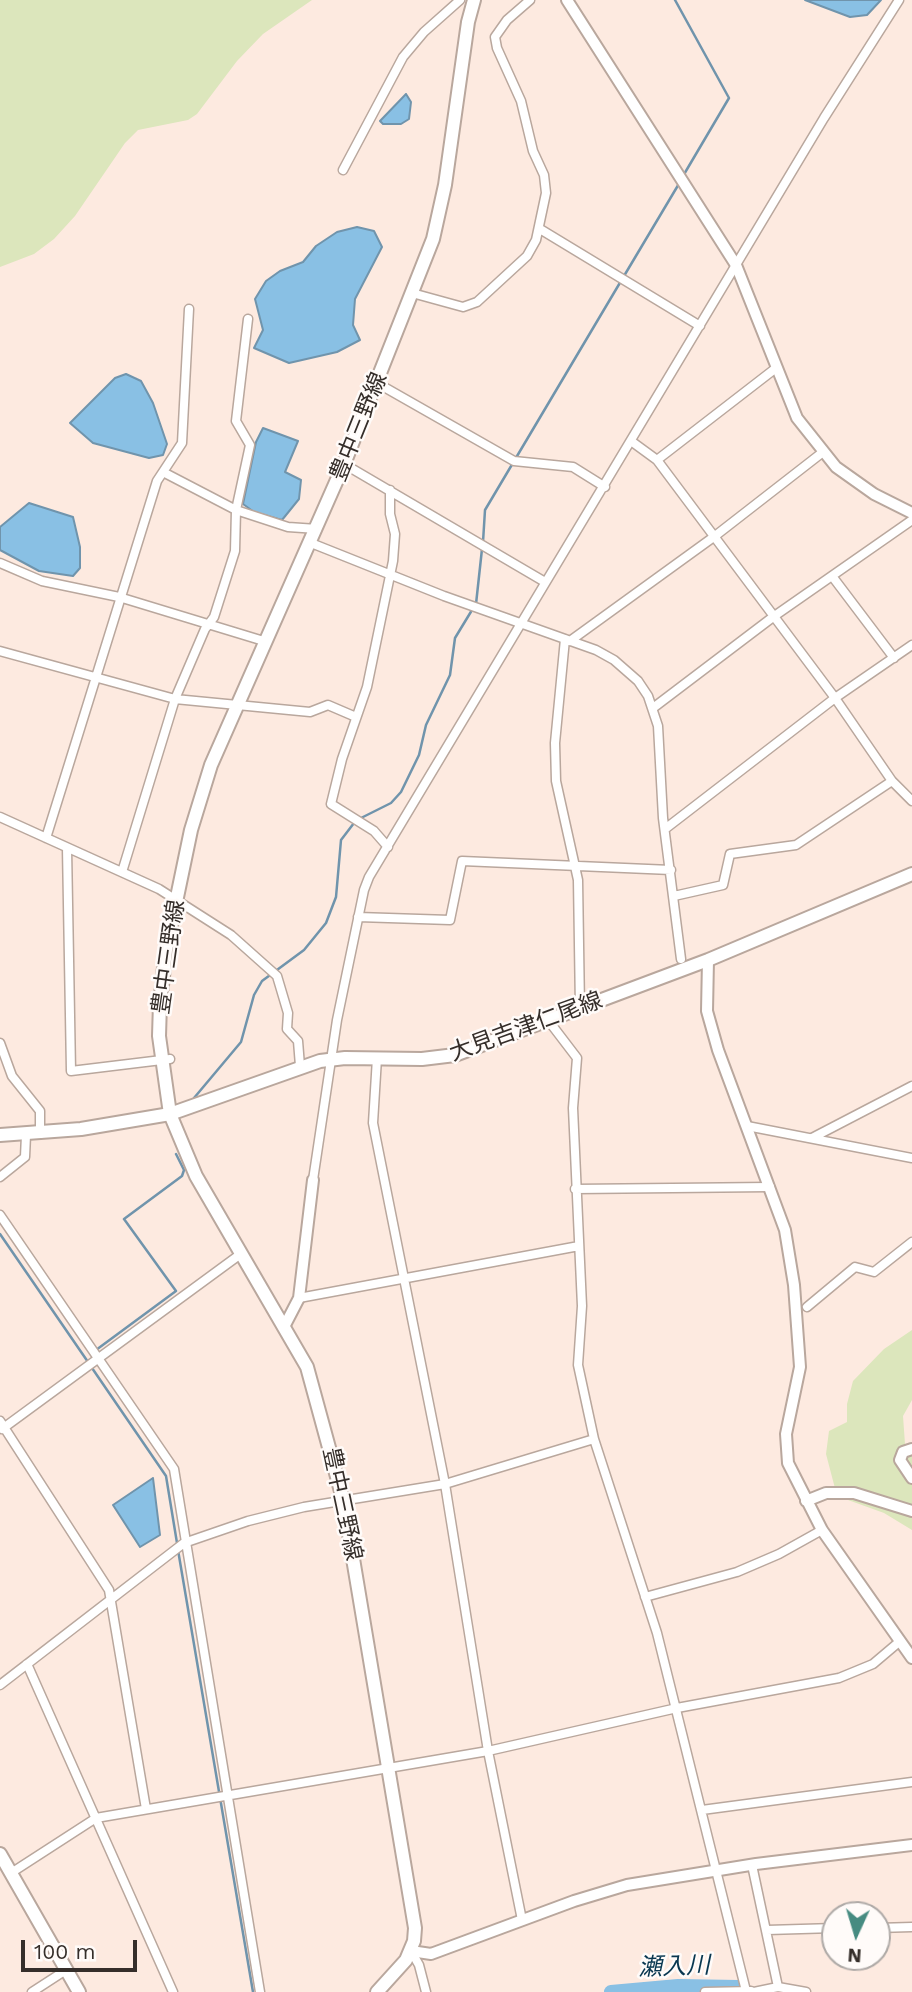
<!DOCTYPE html>
<meta charset="utf-8">
<style>
body{margin:0}
#map{position:relative;width:912px;height:1992px;overflow:hidden;background:#fdeae0;font-family:"Work Sans",sans-serif}
canvas{display:block}
.north{position:absolute;left:821px;top:1901px;width:70px;height:70px;box-sizing:border-box;background:#fffbf9;border:2px solid #aea9a6;border-radius:50%;rotate:184deg;font-size:19px;font-weight:700;line-height:28px;text-align:center;color:#352e2a}
.north::after{content:'';display:block;margin:auto;width:24px;height:32px;background:#468b81;clip-path:polygon(50% 0,100% 100%,50% 72%,0 100%)}
.scale{position:absolute;left:21px;top:1940px;width:116px;height:32px;box-sizing:border-box;border:4px solid #352e2a;border-top:0;padding-left:9px;font-size:21px;line-height:24px;white-space:nowrap;color:#352e2a;-webkit-text-stroke:5px #fffbf9;paint-order:stroke}
</style>
<div id="map">
<canvas width="912" height="1992"></canvas>
<div class="north">N</div>
<div class="scale">100 m</div>
</div>
<script>
const c = document.querySelector('canvas').getContext('2d');
c.lineJoin = 'round';
function fill(path, color) {
  c.fillStyle = color;
  c.fill(path, 'evenodd');
}
function poly(rows) {
  const path = new Path2D();
  for (const r of rows) {
    path.moveTo(r[0], r[1]);
    for (let i = 2; i < r.length; i += 2) path.lineTo(r[i], r[i + 1]);
  }
  return path;
}
function stroke(path, color, width, dash) {
  c.strokeStyle = color;
  c.lineWidth = width;
  c.lineCap = dash ? 'butt' : 'round';
  c.setLineDash(dash || []);
  c.stroke(path);
}
function label(font, color, halo, rows, align = 'center') {
  c.font = font + ' "Work Sans","Noto Sans JP",sans-serif';
  c.lineWidth = 5;
  c.setLineDash([]);
  c.textBaseline = 'middle';
  c.strokeStyle = halo;
  c.fillStyle = color;
  for (const [text, x, y, turn = 0] of rows) {
    c.save();
    c.translate(x, y);
    c.rotate((+turn || 0) * Math.PI / 180);
    c.textAlign = isNaN(turn) ? turn : align;
    if (halo) c.strokeText(text, 0, 0);
    c.fillText(text, 0, 0);
    c.restore();
  }
}
fill(poly([
 [0,0,312,0,263,34,237,61,197,114,188,120,138,130,125,143,75,216,54,239,34,254,0,267],
 [912,1330,912,1400,903,1416,905,1444,912,1448,912,1530,884,1513,837,1496,826,1454,829,1431,847,1422,847,1404,853,1381,884,1349]
]), '#dce6bc');
const water = poly([
 [805,0,881,0,867,15,850,17,805,0],
 [406,94,411,102,409,119,401,124,383,124,380,121,406,94],
 [357,227,374,231,382,247,355,299,353,325,360,340,337,352,289,363,254,348,263,330,255,299,266,281,280,271,303,262,316,246,337,232,357,227],
 [126,374,141,381,153,403,167,444,163,455,149,458,93,443,70,423,115,378,126,374],
 [263,428,298,441,285,472,301,480,299,499,282,520,254,512,243,504,256,442,263,428],
 [29,503,73,517,80,547,80,568,73,576,39,571,0,550,0,527,29,503],
 [153,1478,160,1535,140,1547,113,1505,153,1478]
]);
fill(water, '#89c0e4');
stroke(water, '#7094ac', 2);
stroke(poly([
 [675,0,729,98,683,176],
 [624,276,680,182],
 [483,542,485,510,621,281],
 [476,604,482,549],
 [359,819,391,803,401,792,419,755,426,725,450,675,455,638,472,610],
 [194,1098,241,1042,254,995,262,981,304,950,326,923,336,897,341,840,354,823],
 [0,1234,88,1362],
 [96,1350,176,1291,124,1219,182,1176,184,1170,176,1154],
 [92,1368,166,1476,177,1543],
 [178,1550,253,1992]
]), '#7094ac', 2.5);
stroke(poly([
 [611,1992,678,1986,739,1987]
]), '#89c0e4', 14);
const minor = poly([
 [343,170,403,57,424,32,460,0],
 [540,229,700,326],
 [412,293,463,307,477,302,527,256,536,240,546,193,544,175,533,151,521,101,497,48,495,37,507,20,530,0],
 [377,383,514,461,573,467,605,487],
 [631,441,657,460,835,698,892,781,912,801],
 [657,460,776,368],
 [344,464,545,582],
 [163,472,236,510,288,527,317,529],
 [311,543,444,596,596,650,614,660,638,681,648,696,658,726,663,818,681,959],
 [0,563,42,581,119,597,267,642],
 [832,576,894,658],
 [565,639,555,743,556,781,578,880,580,1009],
 [570,641,715,536,823,452],
 [0,651,175,699,310,712,328,705,356,717],
 [653,708,773,617,912,520],
 [0,817,159,889,231,935,277,976,288,1013,287,1029,298,1041,300,1066],
 [665,829,835,698,912,645],
 [46,838,157,481,182,443,189,309],
 [388,847,374,831,331,804,342,759,367,687,393,561,395,534,390,514,390,490],
 [67,848,71,1071,170,1059],
 [122,872,175,699,205,629,214,617,235,551,236,510,250,445,236,421,248,319],
 [674,896,723,885,730,854,796,845,892,781],
 [358,917,450,920,462,861,671,870],
 [548,1020,577,1058,573,1108,582,1306,578,1365,594,1439,657,1633,746,1991],
 [0,1043,12,1076,40,1111,40,1134],
 [377,1058,373,1123,445,1484,488,1751,522,1920],
 [747,1126,912,1158],
 [812,1138,912,1086],
 [0,1177,25,1157,26,1135],
 [313,1180,337,1020,364,890,369,877,824,118,899,0],
 [575,1189,770,1187],
 [0,1215,174,1469,260,1992],
 [299,1298,579,1246],
 [807,1307,855,1267,874,1272,912,1242],
 [0,1421,109,1590,146,1809],
 [2,1429,242,1253],
 [645,1597,737,1572,779,1554,822,1530],
 [27,1664,173,1992],
 [0,1685,184,1543,248,1521,304,1507,445,1484,594,1439],
 [702,1810,912,1782],
 [752,1865,778,1987],
 [11,1873,96,1818,488,1751,677,1708,839,1678,873,1664,899,1642],
 [877,1928,912,1927],
 [767,1930,835,1928],
 [411,1951,419,1965,426,1992],
 [32,1992,66,1970],
 [705,1992,751,1991],
 [754,1992,778,1987,806,1992]
]);
const tertiary = poly([
 [567,0,736,265,797,418,836,467,874,494,912,513],
 [708,960,707,1011,718,1050,785,1230,794,1285,800,1367,786,1434,788,1463,822,1530,912,1658],
 [285,1325,299,1298,313,1180],
 [912,1449,903,1452,900,1460,912,1478],
 [806,1501,826,1493,854,1493,912,1511],
 [411,1951,431,1954,574,1901,627,1885,756,1864,912,1845]
]);
const secondary = poly([
 [0,1135,81,1129,170,1114,320,1061,345,1058,422,1059,455,1055,708,960,912,874]
]);
const primary = poly([
 [0,1854,79,1992],
 [377,1992,406,1960,414,1941,415,1928,343,1499,307,1367,196,1176,170,1114,159,1036,160,1003,166,950,191,830,211,765,344,464,433,239,445,185,468,22,474,0]
]);
stroke(minor, '#b9a79d', 11);
stroke(tertiary, '#b9a79d', 14);
stroke(secondary, '#b9a79d', 16);
stroke(primary, '#b9a79d', 16);
stroke(minor, '#fff', 8);
stroke(tertiary, '#fff', 10);
stroke(secondary, '#fff', 12);
stroke(primary, '#fff', 12);
label('23px', '#352e2a', '#fffbf9', [
 ["豊中三野線",359,427,-68],
 ["豊中三野線",169,957,-82],
 ["大見吉津仁尾線",526,1027,-20],
 ["豊中三野線",342,1504,78]
]);
label('italic 24px', '#093750', '#fffbf9', [
 ["瀬入川",674,1967,-2]
]);
</script>
